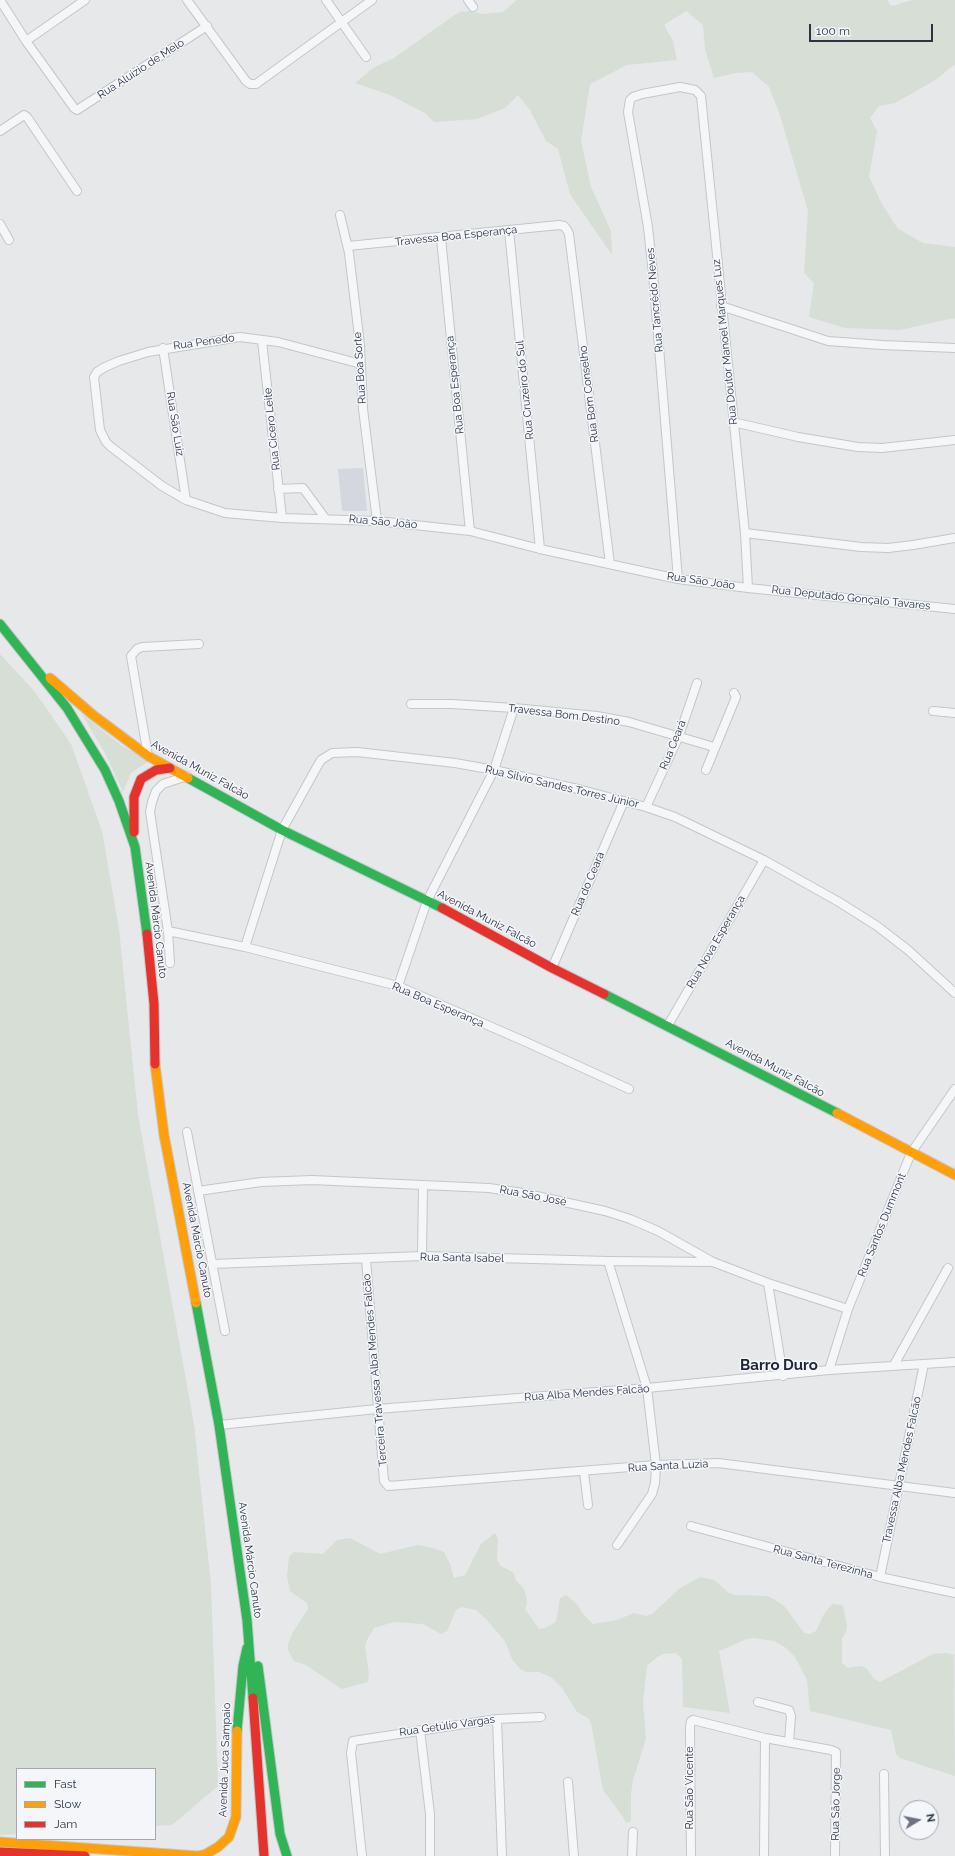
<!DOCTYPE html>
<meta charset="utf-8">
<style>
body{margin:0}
#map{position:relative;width:955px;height:1856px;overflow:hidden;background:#e6e8ea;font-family:Raleway,sans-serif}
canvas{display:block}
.legend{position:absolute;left:16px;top:1768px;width:140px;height:72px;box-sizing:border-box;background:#f4f6f9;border:1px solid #a4a8b1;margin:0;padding:5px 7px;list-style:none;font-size:12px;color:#2b3445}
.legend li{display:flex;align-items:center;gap:8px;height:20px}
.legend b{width:20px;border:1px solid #a4a8b1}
.north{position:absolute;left:899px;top:1800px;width:40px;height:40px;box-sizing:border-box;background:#f4f6f9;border:1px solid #a4a8b1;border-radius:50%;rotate:80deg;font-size:11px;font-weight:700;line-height:16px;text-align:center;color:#2b3445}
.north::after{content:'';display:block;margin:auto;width:14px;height:18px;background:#6c737f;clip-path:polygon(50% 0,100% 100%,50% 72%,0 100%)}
.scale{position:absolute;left:809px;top:24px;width:124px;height:18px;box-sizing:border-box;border:2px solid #2b3445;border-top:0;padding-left:5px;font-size:12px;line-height:14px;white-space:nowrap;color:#2b3445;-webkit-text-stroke:3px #f4f6f9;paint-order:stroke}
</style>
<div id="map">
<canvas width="955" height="1856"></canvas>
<ul class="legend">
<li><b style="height:5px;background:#30b455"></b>Fast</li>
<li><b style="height:5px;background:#ff9f0a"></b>Slow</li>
<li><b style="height:5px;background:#e5322d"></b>Jam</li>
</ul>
<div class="north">N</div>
<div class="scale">100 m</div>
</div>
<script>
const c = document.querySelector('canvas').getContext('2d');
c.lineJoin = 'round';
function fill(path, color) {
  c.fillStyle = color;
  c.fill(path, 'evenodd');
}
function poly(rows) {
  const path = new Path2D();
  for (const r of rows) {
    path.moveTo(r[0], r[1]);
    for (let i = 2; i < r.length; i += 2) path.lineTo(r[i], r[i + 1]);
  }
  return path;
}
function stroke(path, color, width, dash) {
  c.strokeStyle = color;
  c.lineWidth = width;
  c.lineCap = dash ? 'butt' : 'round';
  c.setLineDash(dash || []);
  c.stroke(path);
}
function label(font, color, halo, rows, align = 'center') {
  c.font = font + ' Raleway,sans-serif';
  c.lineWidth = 3;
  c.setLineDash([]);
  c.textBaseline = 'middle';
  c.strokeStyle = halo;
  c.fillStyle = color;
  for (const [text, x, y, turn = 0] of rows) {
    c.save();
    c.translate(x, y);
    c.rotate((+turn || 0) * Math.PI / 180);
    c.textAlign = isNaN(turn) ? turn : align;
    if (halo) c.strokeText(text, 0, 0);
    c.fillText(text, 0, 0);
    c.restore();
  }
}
fill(poly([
 [363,468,367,511,342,511,338,469]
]), '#d4d7dd');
fill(poly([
 [517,0,887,0,891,6,913,0,955,0,955,64,937,79,895,103,879,106,870,118,877,131,869,177,882,204,898,229,923,243,955,247,955,319,953,318,900,330,845,328,809,317,814,283,804,273,808,211,779,112,769,87,752,72,735,73,714,78,705,50,703,25,686,11,664,25,673,41,677,60,627,65,590,84,581,141,591,187,611,231,612,255,570,194,558,149,546,141,530,110,518,95,505,108,477,119,434,122,425,113,390,95,355,83,373,68,394,58,459,12,470,11,483,14,503,12],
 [0,654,35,692,71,744,102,831,119,929,138,1115,194,1424,211,1585,218,1786,172,1825,155,1826,155,1769,17,1769,17,1834,0,1835],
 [81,713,121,745,149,761,131,773,123,792,105,753],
 [495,1533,498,1539,497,1560,501,1566,514,1573,515,1579,524,1589,526,1596,527,1603,525,1609,539,1629,545,1628,556,1622,560,1598,566,1595,577,1604,583,1614,593,1624,617,1620,634,1613,646,1616,652,1614,679,1589,700,1577,714,1580,729,1593,735,1595,767,1596,774,1599,785,1607,804,1633,810,1634,816,1631,824,1614,832,1604,843,1605,847,1626,846,1632,842,1638,842,1663,848,1668,860,1666,866,1668,874,1679,880,1682,933,1654,947,1653,954,1655,955,1776,900,1758,896,1754,891,1730,810,1711,807,1680,795,1657,786,1648,774,1641,754,1638,747,1639,719,1651,730,1713,683,1707,682,1659,676,1653,663,1654,657,1657,647,1666,643,1702,646,1739,633,1780,631,1794,631,1821,626,1823,623,1817,603,1790,591,1723,588,1718,577,1712,562,1688,551,1677,539,1672,526,1672,520,1669,512,1659,505,1641,487,1620,476,1610,462,1607,456,1610,447,1631,441,1634,423,1624,394,1622,374,1628,367,1640,365,1646,369,1674,368,1682,342,1689,306,1665,294,1661,288,1650,288,1644,293,1632,308,1609,307,1603,290,1591,287,1576,289,1557,294,1552,323,1554,337,1540,350,1538,380,1554,418,1545,433,1548,444,1552,450,1564,454,1578,465,1575,481,1544]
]), '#d6ded6');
const street = poly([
 [0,0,26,41,74,108,77,110,207,26],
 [187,0,246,81,250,84,256,84,372,0],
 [326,0,366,57],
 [468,0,473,7],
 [26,41,85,0],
 [0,131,24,115,27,117,77,191],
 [340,215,349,253,360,345,363,409,377,521],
 [0,224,9,240],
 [509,230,540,549],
 [441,238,470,531],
 [348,246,559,225,564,226,567,230,569,234,610,564],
 [721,306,828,341,882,345,955,348],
 [262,341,282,518],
 [163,348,186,500],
 [361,364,278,342,240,337,148,352,119,361,105,367,97,372,94,377,100,430,106,442,110,446,162,486,186,500,225,513,282,518,377,521,470,531,540,549,678,579,748,588,955,609],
 [733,422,798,437,858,447,882,448,955,440],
 [278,489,303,488,325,518],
 [745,533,861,547,888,548,913,545,955,538],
 [678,579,653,274,648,227,628,112,630,100,633,97,642,94,680,87,695,90,701,96,745,533,748,588],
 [411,704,452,704,514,708,597,716,629,722,714,747],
 [933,711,955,713],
 [148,756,131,656,137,649,142,647,199,644],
 [706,770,736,697,734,693],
 [646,807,679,736,697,683],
 [168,931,245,947,398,986,526,1042,629,1089],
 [245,947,282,830,318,765,321,760,332,753,357,752,455,763,494,770,582,790,646,807,675,817,764,860,839,902,877,926,908,950,955,993],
 [170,963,168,931,150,812,152,802,156,791,163,784,187,776],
 [552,968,624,801],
 [398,986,427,901,494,770,514,708],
 [668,1025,764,860],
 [187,1132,225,1331],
 [198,1191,261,1182,312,1180,489,1188,523,1193,605,1211,630,1219,658,1231,713,1262,768,1283,848,1309],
 [422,1256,423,1186],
 [366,1259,384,1481,388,1486,656,1465,718,1463,955,1493],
 [608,1261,647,1388,656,1465,655,1483,652,1494,617,1545],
 [212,1264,422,1256,608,1261,711,1262],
 [768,1283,783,1376],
 [894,1365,948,1268],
 [829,1370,848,1309,911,1153,955,1089],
 [219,1425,377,1409,647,1388,829,1370,955,1362],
 [584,1472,588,1505],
 [691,1526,880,1577,955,1593],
 [880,1577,924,1364],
 [758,1702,789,1710,791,1716,789,1742],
 [497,1719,502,1856],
 [420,1730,430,1814,430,1856],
 [884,1774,885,1856],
 [568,1782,574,1856],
 [362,1856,351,1753,353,1741,497,1719,541,1717],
 [632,1856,633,1832],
 [691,1856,690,1727,691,1721,693,1720,765,1738,831,1750,836,1752,835,1856],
 [764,1856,765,1738]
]);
const fast = poly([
 [0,624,67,708,105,770,119,801,135,847,147,934],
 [188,778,282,830,442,908],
 [604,994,837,1113],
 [196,1303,219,1425,247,1620,253,1698],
 [258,1666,280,1834,287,1856],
 [237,1731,243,1666,247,1648]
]);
const slow = poly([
 [50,678,93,715,148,756,188,778],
 [155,1064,164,1135,196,1303],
 [837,1113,955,1175],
 [0,1842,198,1856,206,1854,218,1847,229,1837,236,1817,237,1731]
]);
const jam = poly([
 [134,832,134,797,141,779,156,770,170,768],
 [442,908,552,968,604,994],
 [147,934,154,1004,155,1064],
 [253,1698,264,1856],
 [0,1852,85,1856]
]);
stroke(street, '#c4c6c8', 10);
stroke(fast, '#c4c6c8', 11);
stroke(slow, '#c4c6c8', 11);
stroke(jam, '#c4c6c8', 11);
stroke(street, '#f5f6f7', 8);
stroke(fast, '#30b455', 9);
stroke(slow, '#ff9f0a', 9);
stroke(jam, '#e5322d', 9);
label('11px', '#2b3445', '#f4f6f9', [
 ["Rua Aluizio de Melo",141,69,-33],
 ["Travessa Boa Esperança",456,236,-6],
 ["Rua Tancrêdo Neves",655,300,-95],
 ["Rua Penedo",204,342,-8],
 ["Rua Doutor Manoel Marques Luz",725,342,-96],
 ["Rua Boa Sorte",360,368,-94],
 ["Rua Boa Esperança",455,385,-96],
 ["Rua Cruzeiro do Sul",525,390,-96],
 ["Rua Bom Conselho",589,394,-97],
 ["Rua São Luiz",175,424,81],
 ["Rua Cícero Leite",272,429,-96],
 ["Rua São João",383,522,5],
 ["Rua São João",701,581,8],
 ["Rua Deputado Gonçalo Tavares",851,598,6],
 ["Travessa Bom Destino",564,715,7],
 ["Rua Ceará",673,745,-68],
 ["Avenida Muniz Falcão",200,770,29],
 ["Rua Silvio Sandes Torres Júnior",562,787,13],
 ["Rua do Ceará",588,884,-67],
 ["Avenida Muniz Falcão",487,919,28],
 ["Avenida Márcio Canuto",156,920,83],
 ["Rua Nova Esperança",716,942,-60],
 ["Rua Boa Esperança",438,1005,23],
 ["Avenida Muniz Falcão",775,1068,28],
 ["Rua São José",533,1196,11],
 ["Rua Santos Dummont",882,1225,-68],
 ["Avenida Márcio Canuto",197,1240,79],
 ["Rua Santa Isabel",462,1258,1],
 ["Terceira Travessa Alba Mendes Falcão",375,1370,-95],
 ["Rua Alba Mendes Falcão",587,1393,-4],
 ["Rua Santa Luzia",668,1466,-3],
 ["Travessa Alba Mendes Falcão",902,1470,-78],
 ["Avenida Márcio Canuto",250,1560,82],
 ["Rua Santa Terezinha",823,1562,15],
 ["Rua Getúlio Vargas",447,1726,-8],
 ["Avenida Juca Sampaio",225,1760,-88],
 ["Rua São Vicente",690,1788,-90],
 ["Rua São Jorge",836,1804,-89]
]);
label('bold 15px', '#1d2536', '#f4f6f9', [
 ["Barro Duro",779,1365]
]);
</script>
